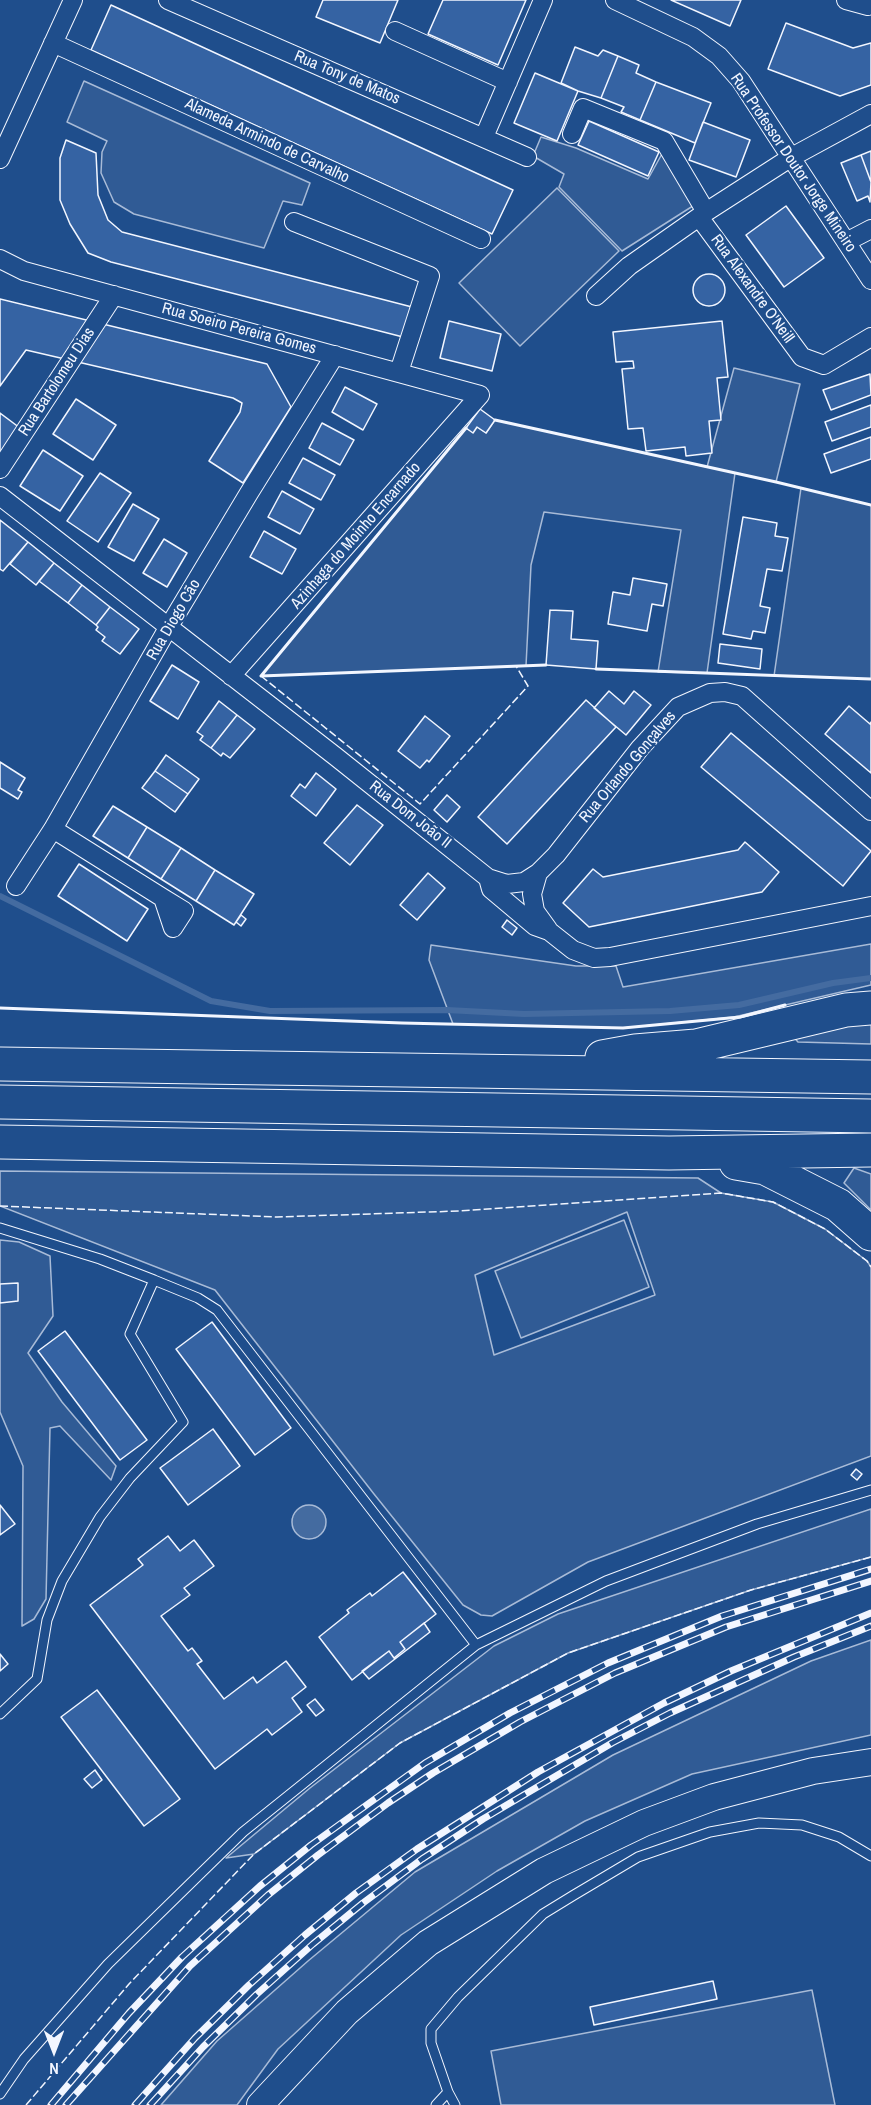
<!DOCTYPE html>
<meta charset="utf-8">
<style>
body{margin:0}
#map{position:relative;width:871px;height:2105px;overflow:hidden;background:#1f4e8c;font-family:"Archivo Narrow",sans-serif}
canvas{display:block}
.north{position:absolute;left:24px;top:2021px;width:60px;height:60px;-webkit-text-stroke:4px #1f4e8c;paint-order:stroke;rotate:180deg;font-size:16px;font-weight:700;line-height:24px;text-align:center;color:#f2f6ff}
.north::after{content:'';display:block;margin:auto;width:21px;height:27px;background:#f2f6ff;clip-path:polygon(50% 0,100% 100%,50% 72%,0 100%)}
</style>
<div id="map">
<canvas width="871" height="2105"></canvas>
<div class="north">N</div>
</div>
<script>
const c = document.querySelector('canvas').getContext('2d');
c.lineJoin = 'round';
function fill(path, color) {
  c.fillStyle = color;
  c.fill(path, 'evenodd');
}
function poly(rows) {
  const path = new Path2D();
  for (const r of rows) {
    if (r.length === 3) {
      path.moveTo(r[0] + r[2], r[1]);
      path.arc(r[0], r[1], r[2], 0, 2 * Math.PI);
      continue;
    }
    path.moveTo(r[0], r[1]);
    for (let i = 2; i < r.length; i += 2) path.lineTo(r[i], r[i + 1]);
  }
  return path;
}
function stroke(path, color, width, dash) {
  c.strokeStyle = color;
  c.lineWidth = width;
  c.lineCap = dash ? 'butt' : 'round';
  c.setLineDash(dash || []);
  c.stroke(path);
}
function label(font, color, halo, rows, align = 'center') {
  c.font = font + ' "Archivo Narrow",sans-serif';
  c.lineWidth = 4.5;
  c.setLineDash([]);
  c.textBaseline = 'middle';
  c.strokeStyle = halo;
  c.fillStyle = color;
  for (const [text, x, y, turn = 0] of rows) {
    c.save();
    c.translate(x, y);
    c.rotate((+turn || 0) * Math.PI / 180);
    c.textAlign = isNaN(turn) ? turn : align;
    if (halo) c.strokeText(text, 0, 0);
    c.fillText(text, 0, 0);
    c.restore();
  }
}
const green = poly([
 [84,81,310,183,302,205,283,201,264,248,134,214,114,202,101,173,102,152,107,141,67,122,84,81],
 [541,137,576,148,648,179,663,152,696,204,622,251,559,187,564,174,533,156,541,137],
 [557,188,619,251,520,346,459,283,557,188],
 [734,368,800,384,776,482,735,473,707,673,658,672,681,530,544,512,531,565,526,666,261,676,466,428,473,432,477,427,486,433,495,420,707,467,734,368],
 [801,488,871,505,871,679,774,676,801,488],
 [871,944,871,985,734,1017,623,1028,453,1024,429,960,431,945,576,966,616,966,623,987,871,944],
 [871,1017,871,1044,798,1042,788,1031,871,1017],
 [854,1168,871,1174,871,1210,844,1183,854,1168],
 [0,1171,698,1178,721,1193,773,1202,825,1229,867,1261,871,1267,871,1456,588,1562,492,1616,481,1615,463,1605,374,1494,215,1290,0,1206,0,1171],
 [627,1212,655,1295,494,1355,475,1275,627,1212],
 [624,1220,649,1287,521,1338,495,1271,624,1220],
 [0,1240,19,1242,50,1256,53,1316,28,1353,62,1402,116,1466,111,1480,60,1426,50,1428,46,1599,34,1619,22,1626,23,1466,0,1412,0,1240],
 [871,1509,871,1557,751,1590,568,1653,400,1743,254,1854,226,1858,310,1788,494,1646,558,1614,871,1509],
 [871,1640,871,1735,692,1774,585,1821,497,1871,401,1935,278,2049,237,2105,161,2105,217,2041,308,1961,415,1872,613,1755,811,1661,871,1640],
 [812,1990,835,2105,501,2105,491,2051,812,1990]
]);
fill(green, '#305b95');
stroke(green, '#a8bbd7', 1.5);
const water = poly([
 [309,1522,17]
]);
fill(water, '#446ba0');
stroke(water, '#a8bbd7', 1.5);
stroke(poly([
 [0,896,211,1001,270,1011,447,1010,524,1014,670,1011,739,1005,833,983,871,978]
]), '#446ba0', 6);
const building = poly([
 [323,0,398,0,380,43,316,17,323,0],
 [443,0,526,0,498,65,428,34,443,0],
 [671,0,741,0,730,26,671,0],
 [111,5,513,190,492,234,91,50,111,5],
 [786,23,853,48,871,43,871,85,840,96,768,69,786,23],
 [575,47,598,56,603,50,618,56,601,98,578,91,561,83,575,47],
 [618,56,639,65,636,73,656,82,640,120,621,112,624,107,601,98,618,56],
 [535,73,578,91,557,141,514,123,535,73],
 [656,82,711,103,695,143,640,120,656,82],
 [589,121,659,152,648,176,578,145,589,121],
 [703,122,750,140,736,177,689,160,703,122],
 [66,140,96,153,98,195,108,220,122,232,412,307,403,337,111,262,88,253,70,224,60,200,60,158,66,140],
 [871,151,871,182,861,155,871,151],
 [861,155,871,182,870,202,868,196,857,201,841,163,861,155],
 [786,206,824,258,784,287,746,235,786,206],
 [709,290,16],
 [0,299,267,364,291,407,243,483,209,461,240,412,242,403,233,398,26,350,0,386,0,299],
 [449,321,501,334,492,371,440,358,449,321],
 [722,321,728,377,717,378,721,420,709,421,712,453,686,456,685,447,646,451,643,428,628,429,622,369,634,368,633,361,616,362,613,332,722,321],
 [870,374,871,395,831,410,823,390,870,374],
 [345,387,377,404,363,430,332,412,345,387],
 [76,399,116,425,93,460,53,434,76,399],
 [871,405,871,427,832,441,825,422,871,405],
 [480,409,495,420,486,433,477,427,473,433,466,428,480,409],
 [0,413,20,428,0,455,0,413],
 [322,423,354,440,340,465,309,448,322,423],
 [871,437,871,459,831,473,824,454,871,437],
 [43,450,83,476,60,511,20,486,43,450],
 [303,458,335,475,321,500,289,483,303,458],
 [100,473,131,493,98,542,67,521,100,473],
 [282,491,314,509,300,534,268,517,282,491],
 [133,504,159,519,134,561,108,547,133,504],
 [743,517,777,523,775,536,788,538,782,571,767,569,760,606,770,608,765,633,753,631,751,639,723,634,743,517],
 [0,520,28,542,3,571,0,569,0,520],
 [264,531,296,549,282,574,250,557,264,531],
 [164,539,187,553,167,587,143,573,164,539],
 [28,542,54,563,36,585,10,564,28,542],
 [54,563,82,585,68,603,39,581,54,563],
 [633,578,667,584,663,606,652,604,647,631,608,624,613,592,630,595,633,578],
 [82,585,110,607,96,625,68,603,82,585],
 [110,607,139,629,120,654,102,641,105,637,96,630,98,627,96,625,110,607],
 [550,610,573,611,571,639,598,641,596,669,546,665,550,610],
 [720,644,762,649,760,669,718,663,720,644],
 [172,665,199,682,178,719,150,701,172,665],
 [609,691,624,704,634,691,651,705,626,735,594,708,609,691],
 [586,700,616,727,507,844,478,817,586,700],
 [219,701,237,715,211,748,200,740,203,736,197,732,219,701],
 [849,706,870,724,871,722,871,773,825,734,849,706],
 [237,715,255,729,230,758,223,753,221,756,211,748,237,715],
 [425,716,450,736,429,762,427,760,420,768,398,751,425,716],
 [731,733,871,851,843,886,701,767,731,733],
 [166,755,199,779,188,794,155,771,166,755],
 [0,762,25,778,18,790,22,792,18,799,0,788,0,762],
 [155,771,188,794,175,812,142,788,155,771],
 [316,773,336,789,316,816,291,796,300,784,305,788,316,773],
 [447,795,460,807,447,822,434,810,447,795],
 [357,805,383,825,350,865,324,843,357,805],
 [113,806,147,827,128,858,93,836,113,806],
 [147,827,181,848,161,879,128,858,147,827],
 [745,842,779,872,762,892,589,927,563,903,593,869,603,877,738,850,745,842],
 [181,848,215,870,196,901,161,879,181,848],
 [79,864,148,909,127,941,58,896,79,864],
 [215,870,254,894,234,925,196,901,215,870],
 [428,873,445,888,417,920,400,905,428,873],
 [241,915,246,919,241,926,236,922,241,915],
 [507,920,517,928,512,935,502,927,507,920],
 [18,1283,18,1301,0,1303,0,1284,18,1283],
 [212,1322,291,1428,255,1455,176,1349,212,1322],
 [65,1331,147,1440,120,1460,38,1351,65,1331],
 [213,1429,240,1466,188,1505,160,1468,213,1429],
 [856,1469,862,1474,857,1480,851,1475,856,1469],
 [0,1505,15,1524,0,1535,0,1505],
 [168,1536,180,1551,194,1540,214,1566,184,1588,190,1595,161,1616,188,1651,192,1648,202,1661,197,1664,224,1699,253,1677,257,1683,286,1661,306,1687,292,1698,302,1712,272,1735,267,1729,215,1769,90,1605,143,1565,138,1559,168,1536],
 [403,1572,436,1614,400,1642,405,1649,394,1658,389,1651,352,1680,319,1637,349,1613,347,1610,370,1593,372,1596,403,1572],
 [424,1623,430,1632,369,1679,362,1671,389,1651,394,1658,405,1649,400,1642,424,1623],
 [0,1654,8,1664,0,1671,0,1654],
 [97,1690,180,1799,144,1826,61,1717,97,1690],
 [315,1699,324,1710,316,1716,307,1705,315,1699],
 [95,1770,102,1780,92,1788,84,1779,95,1770],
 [713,1981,717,1999,594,2025,590,2007,713,1981]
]);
fill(building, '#3563a3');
stroke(building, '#f2f6ff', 1.5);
const lane = poly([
 [0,1228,100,1259,154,1280,130,1334,183,1422,130,1478,100,1517,62,1581,47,1620,37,1679,0,1714],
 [154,1280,198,1298,217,1310,476,1645],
 [0,2094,24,2059,108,1964,243,1832,476,1645,606,1581,757,1524,871,1490],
 [436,2105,448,2092],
 [455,2105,448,2092,431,2043,431,2029,458,1997,543,1914,574,1895,638,1857,710,1832,759,1823,802,1825,839,1837,871,1856]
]);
const street = poly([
 [168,0,527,157],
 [615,0,693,37,719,56,741,81,871,280],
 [846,0,868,6],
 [395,31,508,82],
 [53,43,481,239],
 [572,134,583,108,664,141,706,212],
 [484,137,543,0],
 [0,159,73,0],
 [699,217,802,357,824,365,871,337],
 [294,222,430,276,399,372],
 [846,242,871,229],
 [0,259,24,271,480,395,231,676],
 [596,296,629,266,706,212,790,158,871,114],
 [0,469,114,295],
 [0,496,335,756,488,878,491,889,535,926,549,931,573,950,594,958,610,957,871,906],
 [53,829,163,898,184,911,173,928,163,898],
 [538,873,532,894,535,911,548,929],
 [488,878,507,884,524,882,538,873,556,855,640,748,678,707,710,693,725,692,742,696,871,811],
 [16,886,53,829,168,628,249,493,335,355]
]);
const secondary = poly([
 [260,2105,347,2012,428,1943,544,1871,644,1823,714,1797,813,1771,871,1762]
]);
const highway = poly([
 [602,1057,635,1051,696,1046,846,1010,871,1008],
 [0,1064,871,1077],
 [0,1102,871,1116],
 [0,1142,669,1153,871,1150],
 [736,1163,765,1168,838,1205,871,1234]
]);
stroke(lane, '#f2f6ff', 11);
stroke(street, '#f2f6ff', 20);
stroke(secondary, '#f2f6ff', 28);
stroke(highway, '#f2f6ff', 35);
stroke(lane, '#1f4e8c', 9);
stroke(street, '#1f4e8c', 18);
stroke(secondary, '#1f4e8c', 26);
stroke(highway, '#1f4e8c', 33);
const rail = poly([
 [51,2105,129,2013,182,1957,260,1886,311,1845,425,1763,510,1713,608,1663,722,1616,871,1569],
 [66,2105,190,1966,268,1895,318,1855,388,1803,433,1773,520,1722,615,1673,726,1627,871,1581],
 [135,2105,195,2038,249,1985,305,1935,356,1893,417,1849,538,1772,664,1703,731,1671,871,1613],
 [150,2105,203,2047,257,1994,313,1944,363,1903,422,1859,483,1819,612,1743,670,1713,794,1657,871,1626]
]);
stroke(rail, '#f2f6ff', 7);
stroke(rail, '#1f4e8c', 4.5, [14]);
stroke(poly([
 [261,676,420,804,528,686,516,666],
 [0,1206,277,1217,459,1211,721,1193,773,1202,825,1229,867,1261,871,1267],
 [26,2105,129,1984,254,1854,400,1743,568,1653,751,1590,871,1557]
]), '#f2f6ff', 1.5, [8, 3]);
stroke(poly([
 [495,420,776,482,871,505],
 [596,669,871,679],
 [261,676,466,428],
 [261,676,546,665],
 [0,1008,402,1023,623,1028,740,1017,785,1005]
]), '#f2f6ff', 3);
label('16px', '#f2f6ff', '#1f4e8c', [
 ["Rua Tony de Matos",347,78,23],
 ["Alameda Armindo de Carvalho",267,141,25],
 ["Rua Professor Doutor Jorge Mineiro",793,163,56],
 ["Rua Alexandre O'Neill",752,289,54],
 ["Rua Soeiro Pereira Gomes",239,329,15],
 ["Rua Bartolomeu Dias",57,382,-57],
 ["Azinhaga do Moinho Encarnado",356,536,-49],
 ["Rua Diogo Cão",174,620,-60],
 ["Rua Orlando Gonçalves",628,767,-50],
 ["Rua Dom João II",410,815,38]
]);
</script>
